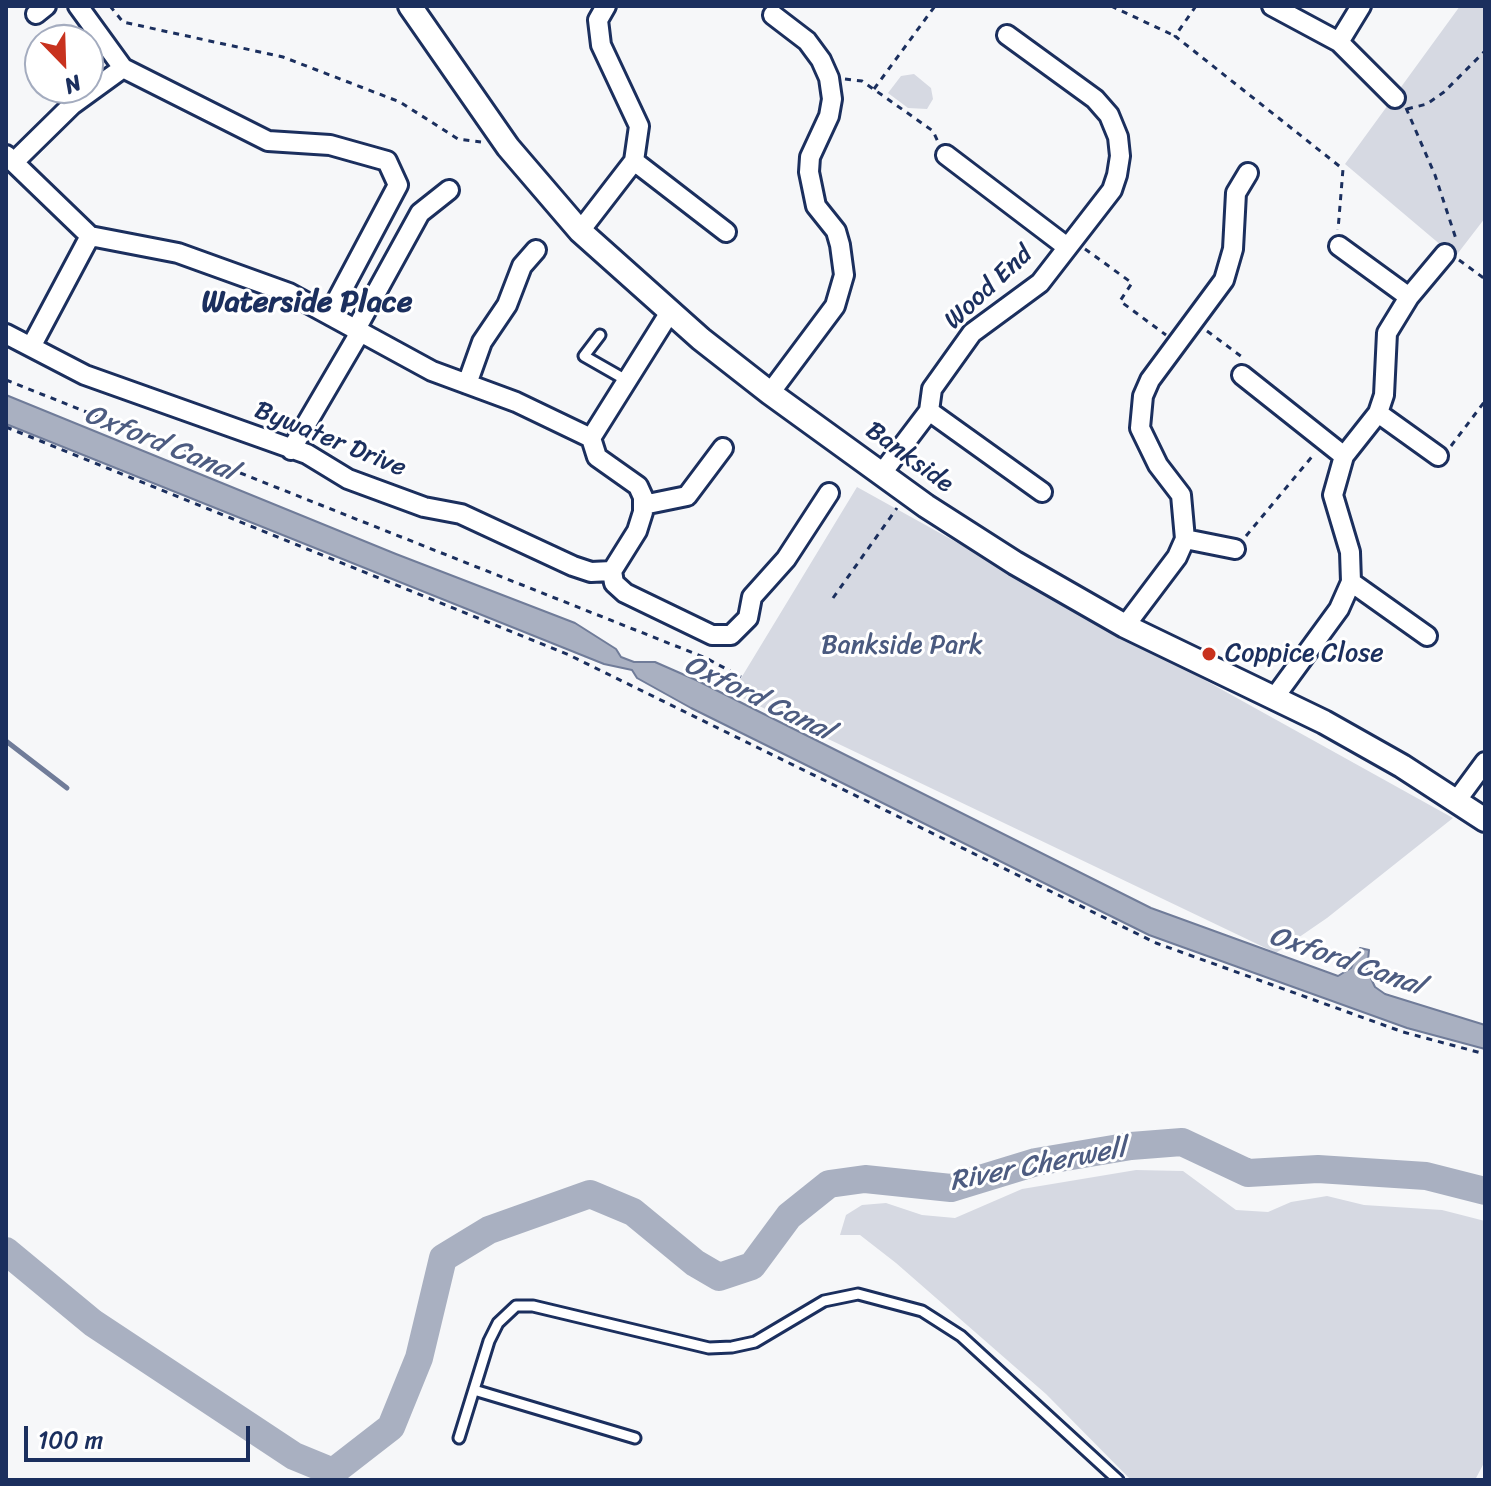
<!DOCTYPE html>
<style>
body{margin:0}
#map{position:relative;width:1491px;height:1486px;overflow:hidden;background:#f6f7f9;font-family:Sriracha,sans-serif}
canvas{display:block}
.frame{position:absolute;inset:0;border:8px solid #1b2f5e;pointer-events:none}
.north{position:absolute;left:24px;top:24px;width:80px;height:80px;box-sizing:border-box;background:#fff;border:2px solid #a4acbf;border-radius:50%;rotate:157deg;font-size:22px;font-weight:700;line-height:32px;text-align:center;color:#1b2f5e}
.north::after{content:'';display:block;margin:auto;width:28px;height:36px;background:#c8321e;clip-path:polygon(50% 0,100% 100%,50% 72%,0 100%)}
.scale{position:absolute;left:24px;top:1426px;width:226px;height:36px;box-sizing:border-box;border:4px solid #1b2f5e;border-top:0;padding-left:10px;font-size:24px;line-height:28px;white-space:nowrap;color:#1b2f5e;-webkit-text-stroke:6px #fff;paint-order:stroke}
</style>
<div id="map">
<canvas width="1491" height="1486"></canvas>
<div class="frame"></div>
<div class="north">N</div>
<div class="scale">100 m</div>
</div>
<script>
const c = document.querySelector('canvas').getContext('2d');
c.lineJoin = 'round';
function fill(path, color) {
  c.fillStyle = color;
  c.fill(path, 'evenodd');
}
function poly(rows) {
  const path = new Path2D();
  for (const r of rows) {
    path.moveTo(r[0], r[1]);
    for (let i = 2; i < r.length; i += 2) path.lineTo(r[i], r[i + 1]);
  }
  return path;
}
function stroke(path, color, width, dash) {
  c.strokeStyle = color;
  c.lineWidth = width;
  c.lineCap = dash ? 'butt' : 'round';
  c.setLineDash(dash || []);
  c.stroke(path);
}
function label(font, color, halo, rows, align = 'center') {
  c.font = font + ' Sriracha,sans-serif';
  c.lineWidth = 6;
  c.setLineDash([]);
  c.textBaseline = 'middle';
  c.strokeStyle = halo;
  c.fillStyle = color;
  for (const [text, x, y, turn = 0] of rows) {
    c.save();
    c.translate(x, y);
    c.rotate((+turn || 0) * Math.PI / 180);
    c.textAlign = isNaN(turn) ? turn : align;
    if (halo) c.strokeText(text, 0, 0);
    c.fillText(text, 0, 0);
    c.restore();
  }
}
fill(poly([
 [1460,6,1485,6,1485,218,1455,257,1345,164],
 [914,74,931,88,933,99,927,109,908,108,888,93,901,76],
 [857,487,1453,818,1327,918,1276,953,732,693],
 [1136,1170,1183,1171,1236,1210,1268,1212,1291,1202,1327,1196,1364,1205,1442,1210,1485,1221,1485,1461,1475,1480,1131,1480,1046,1394,896,1263,860,1235,840,1235,846,1215,862,1205,886,1203,922,1215,955,1218,1022,1189]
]), '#d6d9e2');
const water = poly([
 [6,395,396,554,575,623,616,649,621,657,634,662,655,662,696,680,1151,908,1338,976,1351,968,1360,948,1369,950,1367,970,1375,987,1385,994,1485,1025,1485,1049,1407,1028,1149,935,691,708,637,678,632,670,604,664,6,424,6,395]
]);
fill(water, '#a9b0c1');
stroke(water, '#707c99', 2);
stroke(poly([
 [6,741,67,788]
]), '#707c99', 5);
stroke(poly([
 [6,1251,93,1323,294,1456,333,1472,391,1427,419,1358,443,1258,489,1230,590,1194,633,1212,695,1263,719,1277,752,1266,789,1216,829,1184,865,1179,951,1188,1036,1162,1131,1146,1182,1142,1248,1173,1318,1169,1426,1176,1485,1191]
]), '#a9b0c1', 28);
const service = poly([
 [600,335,584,356,626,380],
 [474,1390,635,1438],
 [459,1438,489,1341,498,1323,516,1306,533,1306,709,1348,732,1347,755,1342,824,1301,858,1294,922,1311,961,1336,1118,1480]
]);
const minor = poly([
 [78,6,123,68],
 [1272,6,1339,42,1395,98],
 [36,14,46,6],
 [1339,42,1361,6],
 [6,155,90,236,178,253,289,293,432,371,516,402,591,438],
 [946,155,1067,247],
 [634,161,726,232],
 [14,162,72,105,123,68,268,141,330,145,387,161,398,185,330,313],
 [580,231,634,161,639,126,601,45,598,20,606,6],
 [1339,246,1409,297],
 [355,331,420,213,449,190],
 [6,334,85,375,307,454,348,479,424,507,461,514,573,566,591,572,612,571],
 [32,345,90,236],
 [1242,375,1344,456],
 [467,384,482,342,507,305,522,266,536,250],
 [770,393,835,306,844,275,840,245,836,231,816,206,809,172,810,157,829,116,832,99,829,78,821,60,807,41,773,15],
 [929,411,1042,492],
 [1378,413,1438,456],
 [291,450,359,334],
 [882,473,929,411,932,389,972,333,1040,283,1112,190,1117,175,1120,156,1118,137,1109,115,1095,99,1007,35],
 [643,505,687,496,723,448],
 [1185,539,1235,549],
 [612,571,614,583,625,593,712,635,731,635,748,618,752,597,786,559,829,493],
 [612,571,637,531,643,512,643,497,638,486,597,457,591,438,670,312],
 [1125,626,1177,557,1185,539,1181,495,1158,465,1140,428,1143,396,1150,380,1224,280,1233,249,1236,193,1248,173],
 [1427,636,1351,582,1350,552,1333,495,1344,456,1378,413,1384,395,1387,333,1409,297,1445,254],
 [1274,698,1339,609,1351,582],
 [1457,800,1485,762]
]);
const tertiary = poly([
 [410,6,508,147,580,231,701,339,770,393,926,506,1015,563,1125,626,1324,722,1402,766,1485,820]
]);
stroke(service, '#1b2f5e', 15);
stroke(minor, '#1b2f5e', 24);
stroke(tertiary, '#1b2f5e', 28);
stroke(poly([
 [110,6,123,22,283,57,400,102,458,139,481,142],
 [1111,6,1175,36],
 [1196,6,1175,36,1343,169,1338,230],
 [845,79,862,81,933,131,938,142],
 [874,89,935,6],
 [1406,108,1435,175,1457,242],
 [1407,109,1427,104,1444,92,1485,51],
 [1085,249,1132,283,1120,301,1166,335],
 [1459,260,1485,279],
 [1207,331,1242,357],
 [6,380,706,658,741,677],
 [6,427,569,655,1156,943,1403,1032,1485,1054],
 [1451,446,1485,401],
 [1246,536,1315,453],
 [833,598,897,508]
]), '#1b2f5e', 3, [6, 6]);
stroke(service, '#fff', 9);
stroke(minor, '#fff', 18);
stroke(tertiary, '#fff', 22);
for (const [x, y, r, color] of [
 [1209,654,8,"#c8321e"]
]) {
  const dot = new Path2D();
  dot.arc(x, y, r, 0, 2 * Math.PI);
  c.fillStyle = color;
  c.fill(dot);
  stroke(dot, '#fff', 3);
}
label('26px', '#1b2f5e', '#fff', [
 ["Wood End",989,288,-43],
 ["Bywater Drive",330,440,22],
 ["Bankside",909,458,36]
]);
label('26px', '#4a5a7f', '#fff', [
 ["Bankside Park",902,646]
]);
label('26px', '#1b2f5e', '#fff', [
 ["Coppice Close",1225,654]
], 'left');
label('italic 28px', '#4d5c81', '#fff', [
 ["Oxford Canal",160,444,22],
 ["Oxford Canal",758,699,26],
 ["Oxford Canal",1346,962,19],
 ["River Cherwell",1038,1166,-11]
]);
label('bold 30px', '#1b2f5e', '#fff', [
 ["Waterside Place",307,303]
]);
</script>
